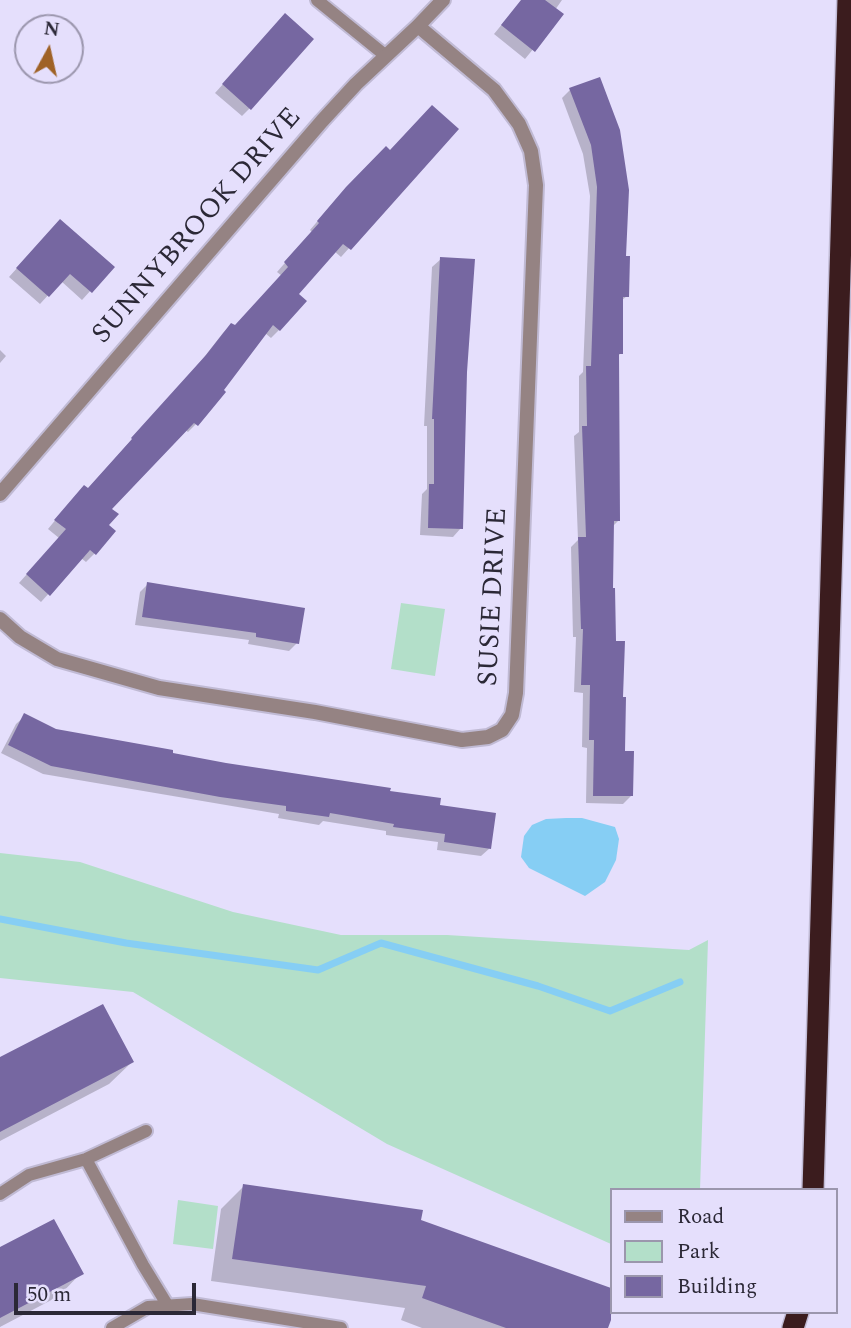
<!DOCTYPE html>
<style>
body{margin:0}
#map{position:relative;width:851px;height:1328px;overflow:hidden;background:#e5dffc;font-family:Spectral,serif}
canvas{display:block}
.legend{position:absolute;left:610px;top:1188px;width:228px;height:126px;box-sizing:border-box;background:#e5dffc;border:2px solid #9b96ad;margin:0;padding:9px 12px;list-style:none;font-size:21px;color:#2b2836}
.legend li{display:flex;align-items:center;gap:14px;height:35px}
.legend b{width:35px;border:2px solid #9b96ad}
.north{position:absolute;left:14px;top:14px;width:70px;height:70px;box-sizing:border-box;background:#e5dffc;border:2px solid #9b96ad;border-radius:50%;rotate:8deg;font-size:19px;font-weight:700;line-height:28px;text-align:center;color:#2b2836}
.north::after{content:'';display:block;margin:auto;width:24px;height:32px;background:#9f6226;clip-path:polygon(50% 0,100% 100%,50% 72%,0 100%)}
.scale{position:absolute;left:14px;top:1283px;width:182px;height:32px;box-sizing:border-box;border:4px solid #2b2836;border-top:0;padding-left:9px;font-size:21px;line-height:24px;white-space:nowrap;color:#2b2836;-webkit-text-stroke:5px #e5dffc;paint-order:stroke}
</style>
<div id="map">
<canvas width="851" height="1328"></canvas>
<ul class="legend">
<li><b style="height:9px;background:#958383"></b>Road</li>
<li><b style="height:19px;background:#b3dfc9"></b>Park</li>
<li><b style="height:19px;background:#7667a1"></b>Building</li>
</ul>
<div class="north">N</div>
<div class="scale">50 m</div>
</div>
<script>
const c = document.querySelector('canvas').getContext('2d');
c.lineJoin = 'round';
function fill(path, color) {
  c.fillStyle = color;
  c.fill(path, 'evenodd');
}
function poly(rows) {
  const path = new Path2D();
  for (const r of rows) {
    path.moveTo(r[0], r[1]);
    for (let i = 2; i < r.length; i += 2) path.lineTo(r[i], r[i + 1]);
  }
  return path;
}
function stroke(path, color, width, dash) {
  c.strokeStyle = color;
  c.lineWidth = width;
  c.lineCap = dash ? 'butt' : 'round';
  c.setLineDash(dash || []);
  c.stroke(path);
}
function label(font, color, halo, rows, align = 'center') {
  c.font = font + ' Spectral,serif';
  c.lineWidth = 7;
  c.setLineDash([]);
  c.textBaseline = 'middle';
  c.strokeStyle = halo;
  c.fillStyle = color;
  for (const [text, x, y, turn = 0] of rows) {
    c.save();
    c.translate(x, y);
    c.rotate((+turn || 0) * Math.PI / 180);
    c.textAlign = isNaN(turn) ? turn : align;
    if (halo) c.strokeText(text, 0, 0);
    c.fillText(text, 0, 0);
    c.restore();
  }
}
fill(poly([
 [401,603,445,609,435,676,391,669],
 [0,853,80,862,233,912,341,935,447,935,689,950,708,940,700,1190,611,1190,611,1244,387,1144,133,992,0,978],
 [178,1200,218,1206,213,1249,173,1244]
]), '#b3dfc9');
fill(poly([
 [566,818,582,818,615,827,619,839,616,860,605,882,585,896,529,868,521,857,524,836,532,825,546,819]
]), '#86cef4');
fill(poly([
 [522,0,562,0,555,10,561,15,525,59,494,34],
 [277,24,250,108,242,116,215,93],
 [599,80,625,258,627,296,621,301,621,353,617,357,619,520,612,527,611,589,614,642,621,699,623,753,631,796,623,804,586,803,587,748,582,747,583,693,574,692,576,637,573,637,571,547,578,540,574,436,579,432,579,376,583,372,590,196,583,154,562,98,570,90],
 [456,129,341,257,334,251,297,294,279,330,271,338,265,333,196,424,188,432,185,430,110,509,107,526,114,531,94,554,86,562,81,558,41,602,19,583,59,538,48,529,76,495,87,490,198,365,223,333,231,325,234,327,282,276,277,272,312,232,310,230,338,197,390,152],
 [52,229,112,267,82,300,61,281,40,304,9,277],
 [441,259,466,372,461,528,453,537,420,535,422,494,427,489,427,426,424,426,432,267],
 [0,350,6,356,0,363],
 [148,584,297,643,289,651,248,644,249,640,135,625,140,592],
 [25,716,56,731,171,754,388,792,438,807,490,848,481,856,437,850,438,842,386,835,386,831,323,821,319,825,278,818,279,814,43,774,1,753,16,724],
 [0,1059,132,1062,109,1084,0,1141],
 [244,1186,419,1221,611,1289,612,1312,607,1328,422,1328,401,1320,405,1308,211,1281,221,1209],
 [0,1249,81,1273,59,1296,0,1327]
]), '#0003');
stroke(poly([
 [0,919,126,943,318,970,381,943,538,986,610,1011,680,982]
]), '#86cef4', 7);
fill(poly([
 [521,0,545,0,564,14,535,52,501,25],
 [285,13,314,39,251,110,222,84],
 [600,77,620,130,629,190,626,256,630,256,629,297,623,297,623,354,619,354,620,521,614,521,613,588,615,588,616,641,625,641,623,697,626,697,625,751,634,751,633,796,593,796,594,740,589,740,590,685,581,685,583,629,581,629,578,537,586,537,582,426,587,426,586,366,591,366,597,187,591,145,569,88],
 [432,105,459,129,351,250,343,244,299,294,307,301,280,331,273,325,224,390,226,392,198,426,194,423,112,509,119,514,109,525,116,531,96,555,90,550,50,596,26,574,66,529,54,520,84,485,88,488,132,439,131,438,206,355,231,323,235,325,288,267,284,262,319,223,317,221,346,187,386,146,390,150],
 [60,219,115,267,92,293,70,274,49,297,16,268],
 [440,257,475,259,467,372,463,529,428,528,429,484,434,484,434,419,432,419],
 [147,582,305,608,299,644,256,637,256,633,142,617],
 [24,713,56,729,173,750,173,753,226,763,391,788,390,791,441,798,440,805,496,813,491,849,444,842,445,834,393,827,394,824,330,813,329,817,286,811,286,806,220,797,51,766,8,745],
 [103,1004,134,1062,0,1132,0,1057],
 [243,1184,423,1210,421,1220,611,1288,611,1320,608,1328,506,1328,422,1298,426,1286,232,1259],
 [54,1219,84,1274,0,1318,0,1247]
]), '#7667a1');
const lane = poly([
 [317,0,386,56],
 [86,1159,143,1265,168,1306],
 [0,1194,29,1175,86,1159,146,1131],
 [112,1328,148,1307,192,1304,341,1328]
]);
const street = poly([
 [0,494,322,121,356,84,418,26,443,0],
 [0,619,20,637,57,659,159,688,315,712,462,740,488,737,502,730,512,715,516,693,536,185,531,151,519,124,494,90,418,26]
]);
const highway = poly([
 [813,1190,848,0],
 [793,1328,798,1312]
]);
stroke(lane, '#c0bad4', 16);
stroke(street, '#c0bad4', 18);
stroke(highway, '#c0bad4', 24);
stroke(lane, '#958383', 12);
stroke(street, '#958383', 14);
stroke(highway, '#3b1c1e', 21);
label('28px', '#2b2836', '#e5dffc', [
 ["SUNNYBROOK DRIVE",198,227,-49],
 ["SUSIE DRIVE",495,597,-87]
]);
</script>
